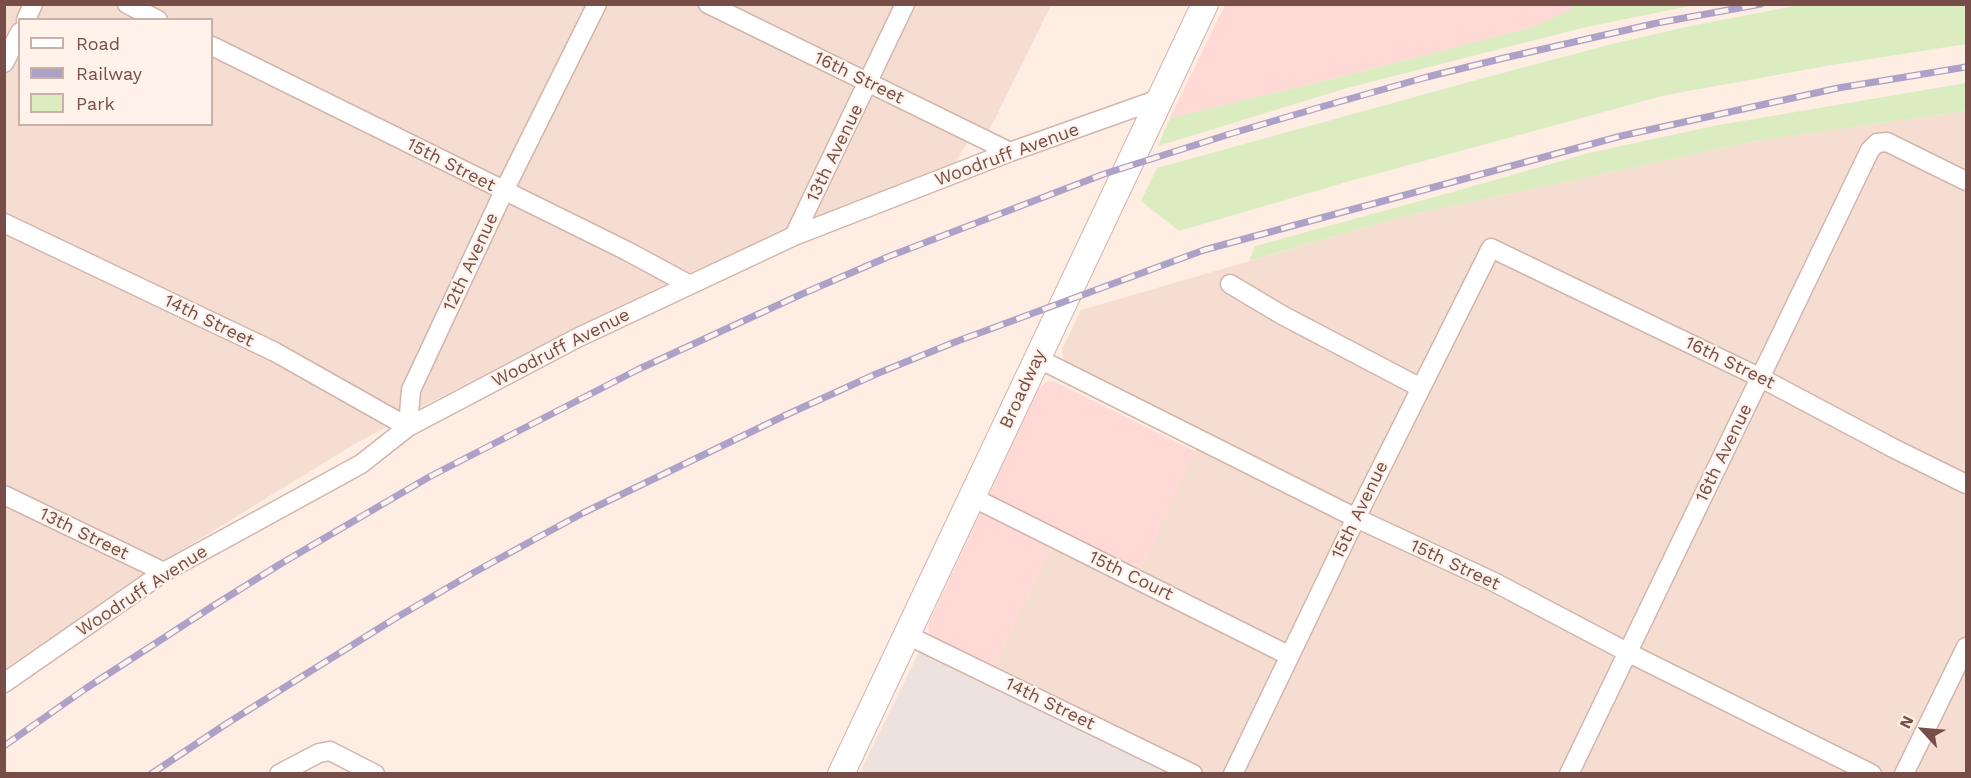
<!DOCTYPE html>
<style>
body{margin:0}
#map{position:relative;width:1971px;height:778px;overflow:hidden;background:#feede3;font-family:"Work Sans",sans-serif}
canvas{display:block}
.frame{position:absolute;inset:0;border:6px solid #774e47;pointer-events:none}
.legend{position:absolute;left:18px;top:18px;width:195px;height:108px;box-sizing:border-box;background:#fff2eb;border:2px solid #c9b0a9;margin:0;padding:8px 10px;list-style:none;font-size:18px;color:#774e47}
.legend li{display:flex;align-items:center;gap:12px;height:30px}
.legend b{width:30px;border:2px solid #c9b0a9}
.north{position:absolute;left:1893px;top:700px;width:60px;height:60px;-webkit-text-stroke:4px #fff2eb;paint-order:stroke;rotate:296deg;font-size:16px;font-weight:700;line-height:24px;text-align:center;color:#774e47}
.north::after{content:'';display:block;margin:auto;width:21px;height:27px;background:#774e47;clip-path:polygon(50% 0,100% 100%,50% 72%,0 100%)}
</style>
<div id="map">
<canvas width="1971" height="778"></canvas>
<div class="frame"></div>
<ul class="legend">
<li><b style="height:8px;background:#fff"></b>Road</li>
<li><b style="height:8px;background:#ada1c8"></b>Railway</li>
<li><b style="height:16px;background:#dcecc1"></b>Park</li>
</ul>
<div class="north">N</div>
</div>
<script>
const c = document.querySelector('canvas').getContext('2d');
c.lineJoin = 'round';
function fill(path, color) {
  c.fillStyle = color;
  c.fill(path, 'evenodd');
}
function poly(rows) {
  const path = new Path2D();
  for (const r of rows) {
    path.moveTo(r[0], r[1]);
    for (let i = 2; i < r.length; i += 2) path.lineTo(r[i], r[i + 1]);
  }
  return path;
}
function stroke(path, color, width, dash) {
  c.strokeStyle = color;
  c.lineWidth = width;
  c.lineCap = dash ? 'butt' : 'round';
  c.setLineDash(dash || []);
  c.stroke(path);
}
function label(font, color, halo, rows, align = 'center') {
  c.font = font + ' "Work Sans",sans-serif';
  c.lineWidth = 4.5;
  c.setLineDash([]);
  c.textBaseline = 'middle';
  c.strokeStyle = halo;
  c.fillStyle = color;
  for (const [text, x, y, turn = 0] of rows) {
    c.save();
    c.translate(x, y);
    c.rotate((+turn || 0) * Math.PI / 180);
    c.textAlign = isNaN(turn) ? turn : align;
    if (halo) c.strokeText(text, 0, 0);
    c.fillText(text, 0, 0);
    c.restore();
  }
}
fill(poly([
 [5,5,1051,5,988,133,974,130,957,160,950,165,702,267,594,319,433,401,348,448,169,558,5,670],
 [20,20,212,20,212,124,20,124],
 [1966,111,1966,773,1213,773,994,665,1053,545,1133,584,1204,431,1069,365,1063,357,1062,349,1081,310,1405,216,1761,140]
]), '#f6ddd1');
fill(poly([
 [1225,5,1572,5,1570,11,1533,27,1332,79,1170,118],
 [1053,381,1195,451,1133,584,1053,545,994,665,935,638,929,632,928,625,1038,389,1045,383]
]), '#ffd9d6');
fill(poly([
 [929,632,935,638,1213,773,859,774]
]), '#ede2de');
fill(poly([
 [1805,4,1966,5,1966,44,1826,66,1666,95,1350,181,1179,231,1141,201,1157,168,1480,79,1616,43,1695,25],
 [1572,5,1695,5,1586,27,1347,88,1158,146,1170,118,1332,79,1533,27,1569,11],
 [1966,83,1966,111,1761,140,1405,216,1249,261,1255,246,1449,193,1589,153,1713,126]
]), '#dcecc1');
const minor = poly([
 [127,4,158,20],
 [708,4,1010,152],
 [26,20,33,4],
 [212,46,627,251,690,285],
 [4,63,20,32],
 [4,223,275,352,408,427,411,390,504,191,597,4],
 [794,236,905,4],
 [1230,284,1282,315,1421,388],
 [1037,358,1356,518,1494,582,1627,652,1872,774],
 [4,495,164,572],
 [972,497,1290,656],
 [907,635,1193,774],
 [4,683,164,572,361,464,408,427,577,338,794,236,1010,152,1162,98],
 [279,774,319,753,330,751,375,774],
 [1233,774,1356,518,1491,248,1761,378,1893,448,1966,484],
 [1569,774,1870,150,1877,143,1887,142,1966,181],
 [1904,774,1966,647]
]);
const secondary = poly([
 [841,774,1205,4]
]);
stroke(minor, '#d2b5ab', 21);
stroke(secondary, '#d5b3a9', 28);
stroke(minor, '#fff', 18);
stroke(secondary, '#fff', 26);
const rail = poly([
 [4,746,85,689,213,606,282,563,429,477,639,369,802,294,890,256,1104,174,1233,133,1321,107,1427,77,1504,58,1657,23,1761,4],
 [151,774,226,724,394,619,473,573,535,539,583,513,786,415,876,374,955,342,1204,250,1621,136,1838,88,1966,67]
]);
stroke(rail, '#ada1c8', 7);
stroke(rail, '#fff2eb', 4.5, [14]);
label('18px', '#774e47', '#fff2eb', [
 ["16th Street",859,78,26],
 ["13th Avenue",835,153,-64],
 ["Woodruff Avenue",1007,155,-20],
 ["15th Street",451,165,27],
 ["12th Avenue",471,262,-65],
 ["14th Street",209,321,26],
 ["Woodruff Avenue",561,348,-27],
 ["16th Street",1730,363,26],
 ["Broadway",1023,389,-65],
 ["16th Avenue",1724,453,-64],
 ["15th Avenue",1360,510,-64],
 ["13th Street",84,534,26],
 ["15th Street",1455,565,25],
 ["15th Court",1131,576,26],
 ["Woodruff Avenue",142,591,-33],
 ["14th Street",1050,704,26]
]);
</script>
